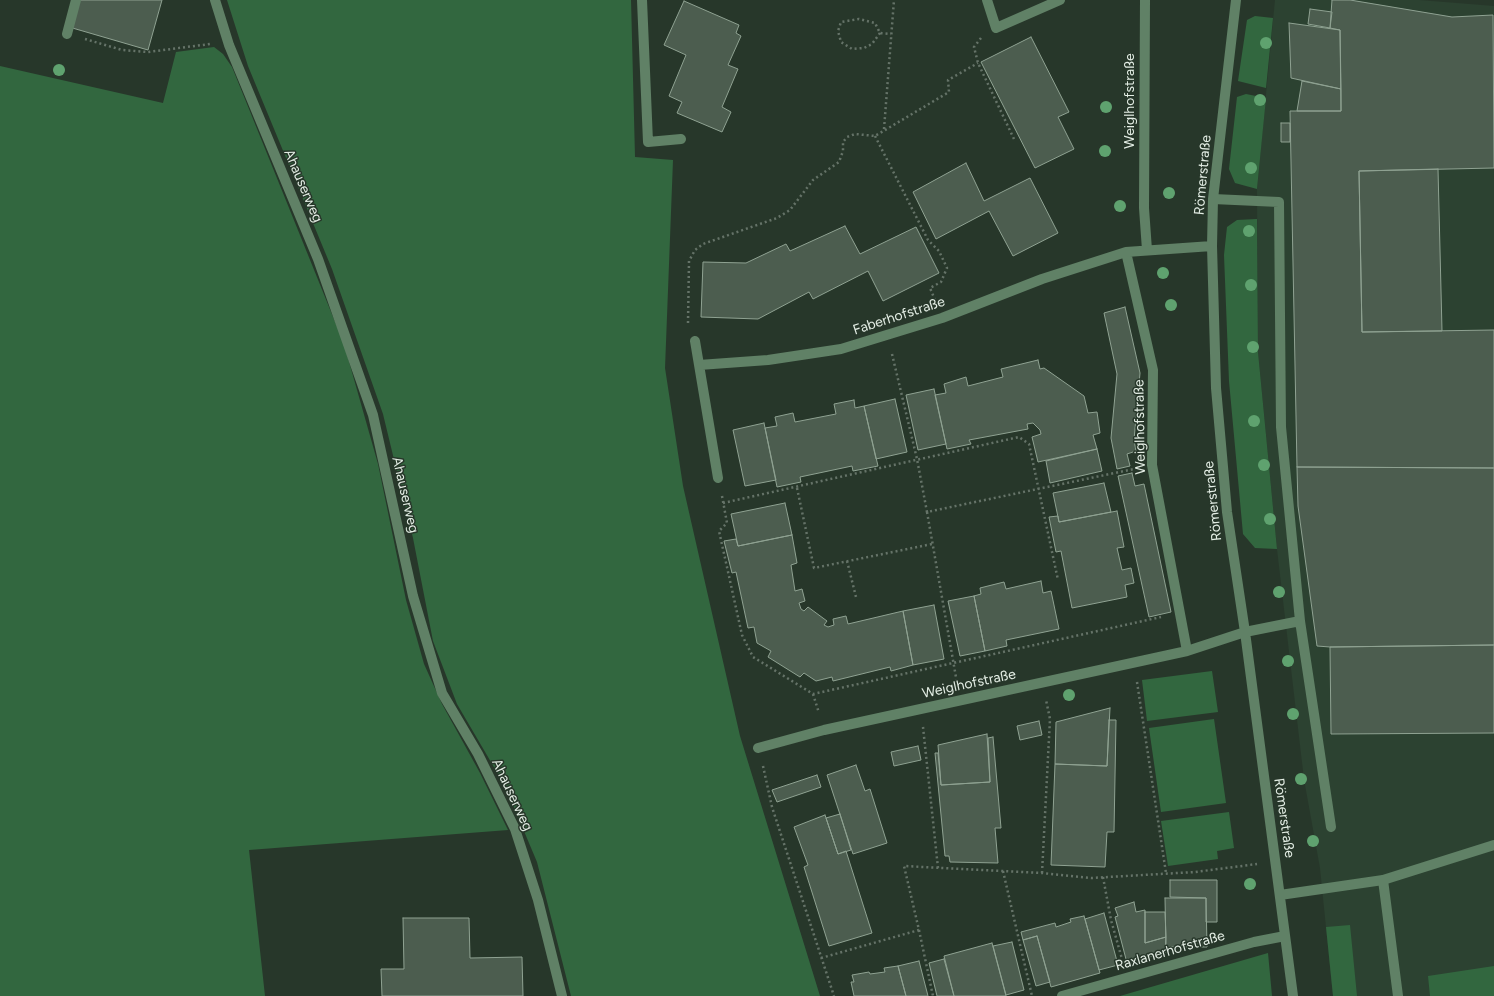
<!DOCTYPE html>
<meta charset="utf-8">
<style>
body{margin:0}
canvas{display:block;background:#27372a}
</style>
<canvas width="1494" height="996"></canvas>
<script>
const c = document.querySelector('canvas').getContext('2d');
c.lineJoin = 'round';
function fill(path, color) {
  c.fillStyle = color;
  c.fill(path, 'evenodd');
}
function poly(rows) {
  const path = new Path2D();
  for (const r of rows) {
    path.moveTo(r[0], r[1]);
    for (let i = 2; i < r.length; i += 2) path.lineTo(r[i], r[i + 1]);
  }
  return path;
}
function stroke(path, color, width, dash) {
  c.strokeStyle = color;
  c.lineWidth = width;
  c.lineCap = dash ? 'butt' : 'round';
  c.setLineDash(dash || []);
  c.stroke(path);
}
function label(font, color, halo, rows, align = 'center') {
  c.font = font + ' Figtree,sans-serif';
  c.lineWidth = 3;
  c.setLineDash([]);
  c.textBaseline = 'middle';
  c.strokeStyle = halo;
  c.fillStyle = color;
  for (const [text, x, y, turn = 0] of rows) {
    c.save();
    c.translate(x, y);
    c.rotate((+turn || 0) * Math.PI / 180);
    c.textAlign = isNaN(turn) ? turn : align;
    if (halo) c.strokeText(text, 0, 0);
    c.fillText(text, 0, 0);
    c.restore();
  }
}
fill(poly([
 [1275,0,1419,0,1494,6,1494,996,1333,996,1320,868,1304,779,1277,549,1258,352,1257,189]
]), '#2c4231');
fill(poly([
 [227,0,631,0,635,157,673,160,665,368,683,486,740,736,820,996,571,996,537,862,505,786,457,704,433,641,413,538,383,414,332,269,248,66],
 [1255,16,1273,18,1266,88,1238,81,1247,20],
 [214,47,223,54,232,67,344,344,378,464,406,600,424,664,442,704,480,773,508,830,249,850,265,996,0,996,0,66,163,103,176,52],
 [1246,94,1266,98,1257,189,1235,183,1229,169,1237,97],
 [1257,219,1258,352,1277,549,1255,548,1243,534,1229,381,1224,255,1227,227,1237,220],
 [1212,671,1218,712,1147,721,1142,680],
 [1214,719,1226,803,1161,812,1149,728],
 [1229,812,1234,848,1217,851,1218,859,1168,866,1161,821],
 [1350,925,1357,996,1333,996,1326,927],
 [1268,953,1272,996,1120,996],
 [1494,966,1494,996,1430,996,1428,976]
]), '#32673f');
const building = poly([
 [77,0,162,0,148,50,69,27,77,0],
 [1332,0,1350,0,1452,17,1493,15,1494,168,1359,171,1362,332,1494,330,1494,468,1297,467,1290,111,1341,111,1340,30,1330,28,1332,0],
 [684,1,739,25,736,33,741,36,728,65,738,69,722,107,731,112,722,132,677,113,682,102,669,96,686,55,664,45,684,1],
 [1310,9,1332,12,1330,28,1308,24,1310,9],
 [1289,23,1340,30,1341,89,1291,78,1289,23],
 [1031,37,1069,112,1058,117,1074,149,1035,168,981,62,1031,37],
 [1302,81,1341,89,1341,111,1297,111,1302,81],
 [1281,123,1290,123,1290,142,1281,142,1281,123],
 [966,163,984,201,1030,178,1058,233,1013,256,989,211,936,239,913,192,966,163],
 [1438,169,1442,331,1362,332,1359,171,1438,169],
 [845,226,860,254,916,227,939,273,883,301,868,271,813,299,809,292,758,319,701,317,703,262,746,263,786,244,790,251,845,226],
 [1125,307,1140,373,1134,440,1136,451,1127,454,1130,466,1117,469,1111,438,1117,374,1104,313,1125,307],
 [1038,360,1040,369,1044,368,1084,396,1088,413,1097,412,1100,433,1093,435,1097,449,1038,462,1032,437,1041,434,1040,430,1033,423,1027,424,1028,429,969,440,971,444,947,449,935,395,946,393,944,384,966,377,968,386,1003,377,1001,369,1038,360],
 [934,389,946,444,918,450,906,395,934,389],
 [895,399,907,452,876,459,864,406,895,399],
 [854,400,855,408,864,406,878,466,853,471,852,466,800,477,801,482,777,487,765,428,777,426,775,417,793,413,795,422,836,414,834,404,854,400],
 [764,423,776,480,745,486,733,430,764,423],
 [1097,449,1102,471,1050,483,1046,461,1097,449],
 [1297,467,1494,468,1494,645,1330,647,1317,646,1298,506,1297,467],
 [1132,473,1135,486,1144,484,1171,612,1149,617,1118,476,1132,473],
 [1104,483,1111,512,1059,522,1053,493,1104,483],
 [785,503,792,535,738,546,731,514,785,503],
 [1117,511,1124,547,1117,548,1122,570,1131,568,1134,583,1125,585,1127,597,1072,608,1061,551,1056,552,1049,517,1058,516,1059,522,1117,511],
 [792,535,797,563,791,565,795,591,802,589,805,601,799,603,801,609,804,611,808,607,827,621,824,625,828,627,834,625,833,619,846,616,848,624,903,611,913,665,891,671,890,667,833,681,832,677,816,681,804,673,800,677,768,657,771,651,757,643,754,627,748,628,736,572,732,573,724,541,736,539,738,546,792,535],
 [1041,581,1043,593,1051,591,1059,629,1006,640,1007,646,985,651,974,596,981,594,980,588,1004,582,1006,589,1041,581],
 [974,596,985,651,960,656,948,601,974,596],
 [934,605,944,659,913,665,903,611,934,605],
 [1494,645,1494,733,1331,734,1330,647,1494,645],
 [1110,708,1107,766,1055,764,1056,722,1110,708],
 [1109,720,1116,720,1114,832,1107,832,1105,867,1051,865,1055,764,1107,766,1109,720],
 [1039,721,1042,735,1020,740,1017,726,1039,721],
 [987,734,990,782,941,785,938,745,987,734],
 [993,737,1001,828,995,828,998,863,950,862,949,856,945,856,935,753,938,753,941,785,990,782,988,738,993,737],
 [918,746,921,760,894,766,891,752,918,746],
 [856,765,865,791,870,789,887,843,853,854,827,775,856,765],
 [817,775,821,787,777,802,772,790,817,775],
 [840,814,851,850,838,854,826,818,840,814],
 [825,815,838,854,846,851,872,933,829,946,804,867,808,865,794,827,825,815],
 [1170,880,1217,880,1217,922,1206,922,1206,898,1170,897,1170,880],
 [1165,898,1206,898,1207,947,1166,947,1165,898],
 [1134,902,1136,912,1145,910,1145,943,1166,937,1165,953,1127,963,1115,917,1118,916,1115,908,1134,902],
 [1145,912,1165,912,1166,937,1145,943,1145,912],
 [1104,913,1118,965,1099,970,1085,919,1104,913],
 [1084,916,1100,973,1051,987,1037,936,1023,940,1021,932,1055,923,1056,927,1071,922,1070,919,1084,916],
 [403,918,469,918,470,958,522,957,523,996,382,996,381,969,404,969,403,918],
 [1037,936,1050,982,1036,986,1023,940,1037,936],
 [1012,942,1024,990,1006,995,993,946,1012,942],
 [992,943,1006,996,954,996,944,956,992,943],
 [944,959,954,996,937,996,929,963,944,959],
 [919,961,928,996,906,996,898,966,919,961],
 [898,966,906,996,854,996,851,982,854,982,852,975,869,972,870,974,885,972,884,968,898,966]
]);
fill(building, '#4c5d4f');
stroke(building, '#8fa292', 1);
stroke(poly([
 [880,33,872,44,864,48,852,49,841,42,838,31,841,22,859,19,875,23,880,33,891,34],
 [981,38,974,47,978,63,1014,139],
 [85,39,122,50,148,52,210,44],
 [884,129,894,0],
 [875,136,928,240,939,251,947,268,941,282,930,288,935,300],
 [688,323,689,261,695,250,703,244,777,218,790,210,813,180,839,162,843,151,843,142,847,137,855,134,875,136,949,92,948,80,978,63],
 [892,354,917,459,927,512,1134,469],
 [797,488,814,568,932,544],
 [722,496,727,523,719,531,742,635,753,657,813,694,1161,617],
 [723,503,1019,437,1029,444,1058,580],
 [927,512,957,683],
 [847,561,856,597],
 [1137,682,1166,873],
 [813,694,819,713],
 [923,727,938,868],
 [763,766,772,807,834,996],
 [1003,871,1032,996],
 [1042,873,1050,719,1046,700],
 [1103,877,1111,920,1122,959],
 [919,930,933,996],
 [821,958,919,930,904,866,1042,873,1091,878,1195,872,1257,864]
]), '#657368', 2.5, [2, 3]);
stroke(poly([
 [215,0,229,45,318,259,373,415,413,596,442,693,478,754,515,829,538,900,562,996],
 [642,0,648,142,681,139],
 [987,0,996,28,1060,0],
 [1145,0,1144,208,1147,250],
 [1236,0,1213,199,1212,246,1216,388,1227,512,1245,632,1293,996],
 [67,34,76,0],
 [1213,199,1279,202,1281,427,1300,621],
 [1126,252,1153,370,1152,465,1187,651],
 [695,341,718,478],
 [699,365,768,360,841,349,942,318,1042,279,1126,252,1212,246],
 [758,748,824,730,1187,651,1245,632,1300,621,1331,827],
 [1383,880,1398,996],
 [1280,895,1383,880,1494,845],
 [1062,996,1254,942,1285,936]
]), '#608166', 10);
c.fillStyle = '#5fa26f';
for (const [x, y] of [
 [1266,43],
 [59,70],
 [1260,100],
 [1106,107],
 [1105,151],
 [1251,168],
 [1169,193],
 [1120,206],
 [1249,231],
 [1163,273],
 [1251,285],
 [1171,305],
 [1253,347],
 [1254,421],
 [1264,465],
 [1270,519],
 [1279,592],
 [1288,661],
 [1069,695],
 [1293,714],
 [1301,779],
 [1313,841],
 [1250,884]
]) {
  c.beginPath();
  c.arc(x, y, 6, 0, 2 * Math.PI);
  c.fill();
}
label('14px', '#e3ede4', '#27372a', [
 ["Weiglhofstraße",1130,101,-90],
 ["Römerstraße",1203,175,-85],
 ["Ahauserweg",303,186,67],
 ["Faberhofstraße",899,316,-18],
 ["Weiglhofstraße",1140,427,-91],
 ["Ahauserweg",405,495,77],
 ["Römerstraße",1213,501,-96],
 ["Weiglhofstraße",969,684,-12],
 ["Ahauserweg",512,795,65],
 ["Römerstraße",1284,818,82],
 ["Raxlanerhofstraße",1170,951,-16]
]);
</script>
